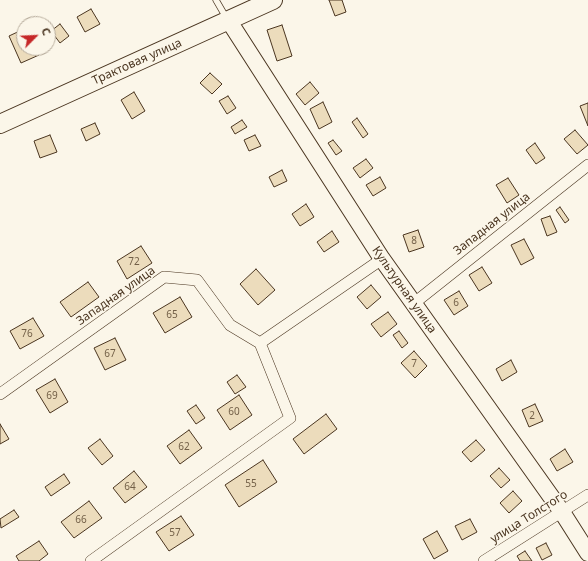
<!DOCTYPE html>
<meta charset="utf-8">
<style>
body{margin:0}
#map{position:relative;width:588px;height:561px;overflow:hidden;background:#fbf6e9;font-family:"Noto Sans",sans-serif}
canvas{display:block}
.north{position:absolute;left:16px;top:16px;width:40px;height:40px;box-sizing:border-box;background:#fbf6e9;border:1px solid #b4a999;border-radius:50%;rotate:66deg;font-size:11px;font-weight:700;line-height:16px;text-align:center;color:#4a3520}
.north::after{content:'';display:block;margin:auto;width:14px;height:18px;background:#c62828;clip-path:polygon(50% 0,100% 100%,50% 72%,0 100%)}
</style>
<div id="map">
<canvas width="588" height="561"></canvas>
<div class="north">С</div>
</div>
<script>
const c = document.querySelector('canvas').getContext('2d');
c.lineJoin = 'round';
function fill(path, color) {
  c.fillStyle = color;
  c.fill(path, 'evenodd');
}
function poly(rows) {
  const path = new Path2D();
  for (const r of rows) {
    path.moveTo(r[0], r[1]);
    for (let i = 2; i < r.length; i += 2) path.lineTo(r[i], r[i + 1]);
  }
  return path;
}
function stroke(path, color, width, dash) {
  c.strokeStyle = color;
  c.lineWidth = width;
  c.lineCap = dash ? 'butt' : 'round';
  c.setLineDash(dash || []);
  c.stroke(path);
}
function label(font, color, halo, rows, align = 'center') {
  c.font = font + ' "Noto Sans",sans-serif';
  c.lineWidth = 3;
  c.setLineDash([]);
  c.textBaseline = 'middle';
  c.strokeStyle = halo;
  c.fillStyle = color;
  for (const [text, x, y, turn = 0] of rows) {
    c.save();
    c.translate(x, y);
    c.rotate((+turn || 0) * Math.PI / 180);
    c.textAlign = isNaN(turn) ? turn : align;
    if (halo) c.strokeText(text, 0, 0);
    c.fillText(text, 0, 0);
    c.restore();
  }
}
const building = poly([
 [329,0,342,0,346,12,335,16,329,0],
 [91,9,100,24,85,32,77,17,91,9],
 [60,24,69,36,60,43,51,31,60,24],
 [282,25,292,56,277,61,267,30,282,25],
 [24,29,24,48,36,48,39,55,21,63,9,36,24,29],
 [210,73,222,84,212,94,200,83,210,73],
 [310,82,319,93,305,105,296,94,310,82],
 [134,92,145,111,132,119,121,100,134,92],
 [228,96,236,108,227,114,219,101,228,96],
 [323,102,332,122,319,129,310,109,323,102],
 [588,103,588,126,580,106,588,103],
 [357,118,368,134,363,138,352,122,357,118],
 [242,120,247,127,235,134,231,127,242,120],
 [95,123,100,134,86,141,81,129,95,123],
 [575,130,588,145,577,154,564,139,575,130],
 [50,135,57,152,40,158,34,141,50,135],
 [255,135,261,146,249,151,244,140,255,135],
 [333,140,342,151,336,155,328,143,333,140],
 [535,143,545,158,536,164,526,150,535,143],
 [366,159,373,168,360,178,353,168,366,159],
 [282,170,287,181,274,187,269,177,282,170],
 [380,177,386,188,373,196,366,185,380,177],
 [508,178,519,195,507,203,496,185,508,178],
 [306,204,314,217,300,226,292,214,306,204],
 [560,207,569,220,565,223,556,210,560,207],
 [550,216,557,232,547,236,541,219,550,216],
 [418,230,424,247,409,252,403,235,418,230],
 [332,231,339,242,324,252,317,242,332,231],
 [524,239,534,258,521,265,511,245,524,239],
 [141,246,152,263,127,279,117,261,141,246],
 [482,267,492,283,479,291,469,275,482,267],
 [256,269,275,290,258,305,240,284,256,269],
 [88,282,99,297,71,317,60,302,88,282],
 [371,285,381,297,367,309,357,297,371,285],
 [459,291,468,306,454,315,444,300,459,291],
 [180,297,192,317,165,333,153,313,180,297],
 [388,312,397,324,381,337,371,324,388,312],
 [33,318,44,336,20,349,10,331,33,318],
 [399,331,408,343,402,348,393,335,399,331],
 [115,338,126,360,105,370,94,348,115,338],
 [414,351,427,366,415,378,401,363,414,351],
 [511,360,517,372,502,381,496,369,511,360],
 [237,375,246,387,235,394,227,382,237,375],
 [55,379,68,402,50,413,36,390,55,379],
 [239,395,252,415,230,430,217,410,239,395],
 [535,404,543,421,529,427,522,410,535,404],
 [196,405,205,418,196,424,187,411,196,405],
 [326,414,337,429,304,454,293,439,326,414],
 [0,424,9,439,0,444,0,424],
 [189,430,202,448,180,464,167,446,189,430],
 [100,439,113,456,102,465,88,448,100,439],
 [476,440,485,450,471,462,462,452,476,440],
 [565,449,573,462,557,471,550,459,565,449],
 [263,460,277,482,239,507,225,485,263,460],
 [499,468,510,480,501,488,490,476,499,468],
 [134,471,147,487,125,503,113,488,134,471],
 [64,474,70,483,51,496,45,487,64,474],
 [513,491,522,501,509,513,500,503,513,491],
 [89,501,102,518,74,538,61,522,89,501],
 [14,510,19,517,1,528,0,519,14,510],
 [181,516,194,535,169,551,156,532,181,516],
 [470,519,477,532,462,540,455,526,470,519],
 [437,531,448,551,434,559,423,539,437,531],
 [39,541,48,554,39,561,19,561,16,556,39,541],
 [546,543,552,555,542,560,536,548,546,543],
 [525,551,532,561,520,561,517,556,525,551]
]);
fill(building, '#ecdcbc');
stroke(building, '#4a3520', 1);
const lane = poly([
 [216,0,227,19]
]);
const street = poly([
 [413,304,588,165],
 [0,394,164,277,197,280,230,325,260,343],
 [91,561,290,418,260,343,382,259],
 [484,561,588,495]
]);
const secondary = poly([
 [229,21,382,259,562,512,588,553]
]);
const primary = poly([
 [0,124,273,0]
]);
stroke(lane, '#4a3520', 7);
stroke(street, '#4a3520', 12);
stroke(secondary, '#4a3520', 18);
stroke(primary, '#4a3520', 20);
stroke(lane, '#fbf6e9', 5.5);
stroke(street, '#fbf6e9', 11);
stroke(secondary, '#fbf6e9', 16);
stroke(primary, '#fbf6e9', 18);
label('10px', '#725f47', null, [
 ["8",414,241],
 ["72",134,262],
 ["6",456,303],
 ["65",172,315],
 ["76",27,334],
 ["67",110,354],
 ["7",414,364],
 ["69",52,396],
 ["60",234,412],
 ["2",532,416],
 ["62",184,447],
 ["55",251,484],
 ["64",130,487],
 ["66",81,520],
 ["57",175,533]
]);
label('12px', '#4a3520', '#fbf6e9', [
 ["Трактовая улица",137,62,-24],
 ["Западная улица",492,224,-38],
 ["Культурная улица",404,290,55],
 ["Западная улица",116,296,-35],
 ["улица Толстого",529,517,-32]
]);
</script>
